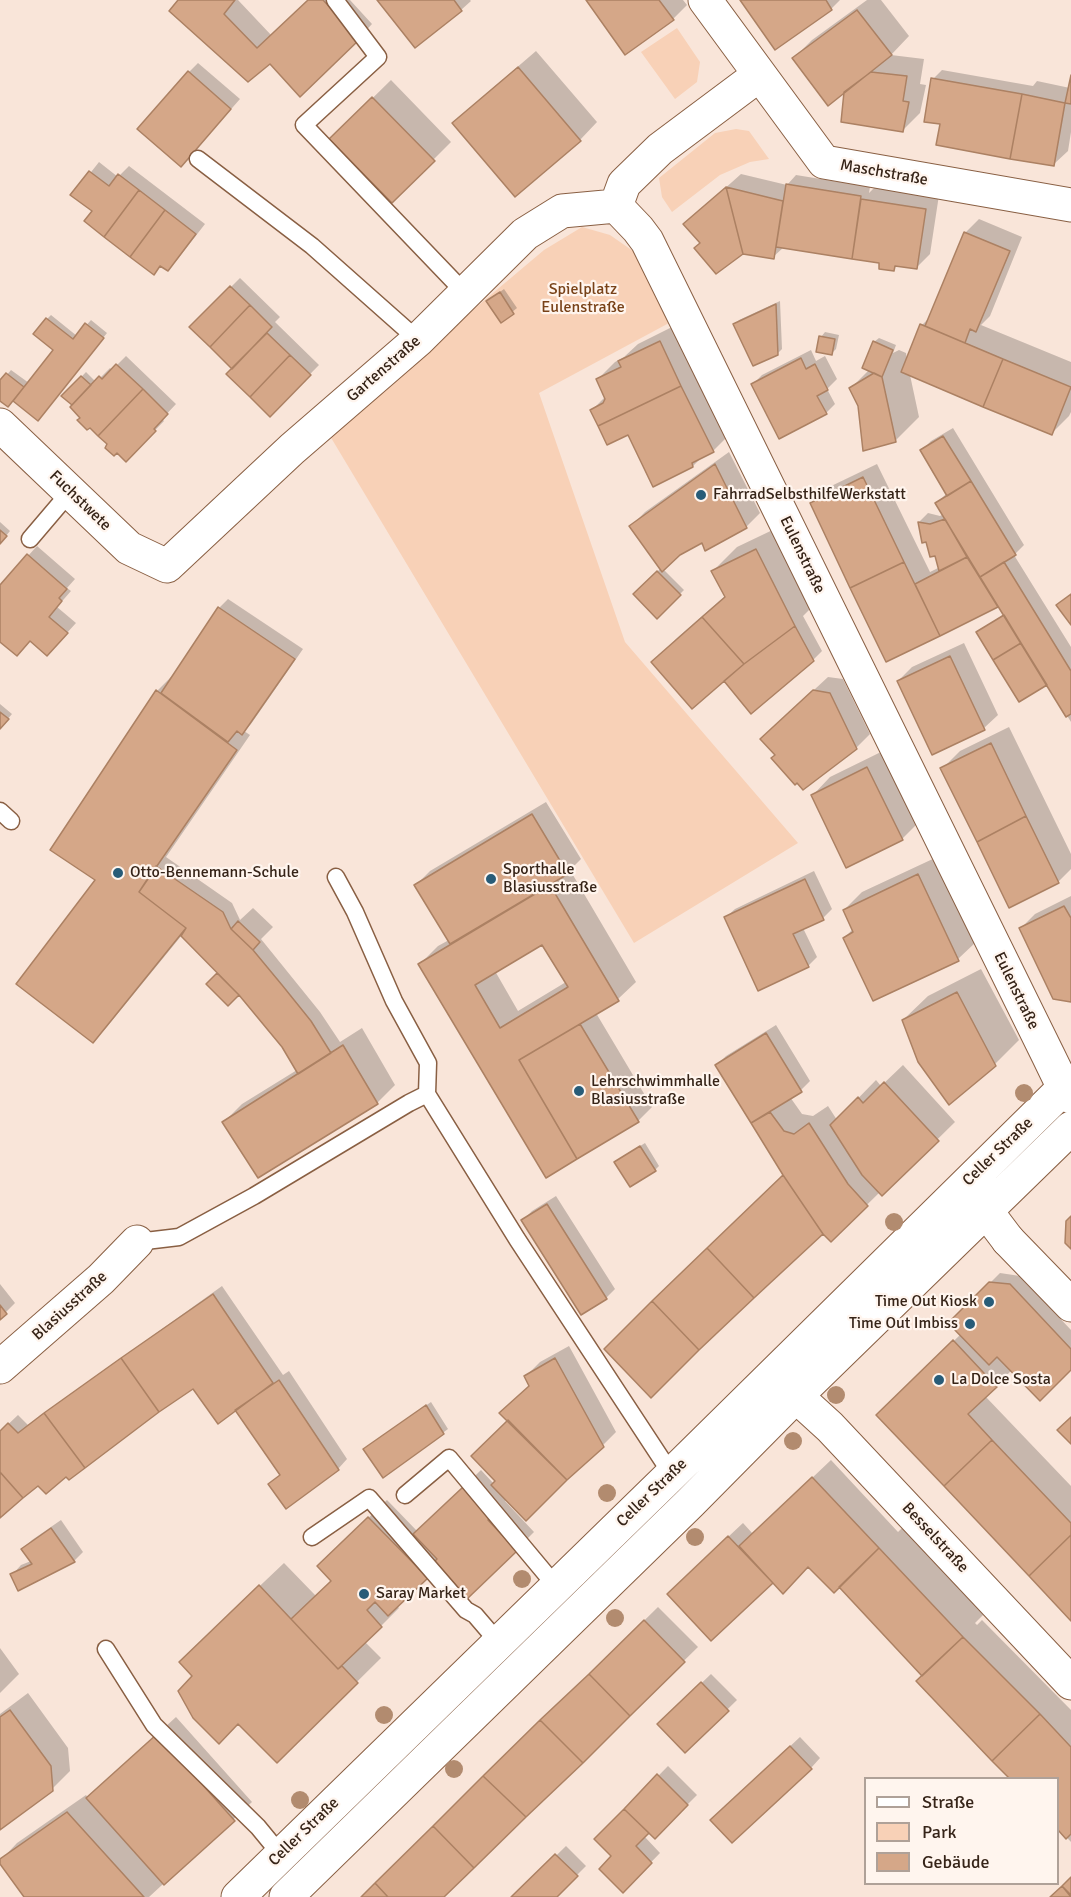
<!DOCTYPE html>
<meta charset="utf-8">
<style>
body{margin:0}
#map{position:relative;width:1071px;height:1897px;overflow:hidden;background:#f9e5d9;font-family:Signika,sans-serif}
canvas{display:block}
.legend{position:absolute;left:864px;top:1777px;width:195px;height:108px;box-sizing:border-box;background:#fff5ee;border:2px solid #afa198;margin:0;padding:8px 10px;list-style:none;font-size:18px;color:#362418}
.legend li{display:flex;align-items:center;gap:12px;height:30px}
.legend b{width:30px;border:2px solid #afa198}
</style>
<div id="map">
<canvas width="1071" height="1897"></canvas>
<ul class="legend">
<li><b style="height:8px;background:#fff"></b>Straße</li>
<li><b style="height:16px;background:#f8d1b7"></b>Park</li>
<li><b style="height:16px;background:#d5a788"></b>Gebäude</li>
</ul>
</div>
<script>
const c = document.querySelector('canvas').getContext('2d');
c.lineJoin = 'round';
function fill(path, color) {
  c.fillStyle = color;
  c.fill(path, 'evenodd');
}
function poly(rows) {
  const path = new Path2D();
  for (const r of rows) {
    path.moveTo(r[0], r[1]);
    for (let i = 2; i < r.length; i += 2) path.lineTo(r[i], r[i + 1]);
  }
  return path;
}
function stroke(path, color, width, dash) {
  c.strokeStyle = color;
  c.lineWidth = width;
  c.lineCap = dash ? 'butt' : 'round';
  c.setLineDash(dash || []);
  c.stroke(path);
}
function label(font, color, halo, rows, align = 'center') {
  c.font = font + ' Signika,sans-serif';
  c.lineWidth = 4.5;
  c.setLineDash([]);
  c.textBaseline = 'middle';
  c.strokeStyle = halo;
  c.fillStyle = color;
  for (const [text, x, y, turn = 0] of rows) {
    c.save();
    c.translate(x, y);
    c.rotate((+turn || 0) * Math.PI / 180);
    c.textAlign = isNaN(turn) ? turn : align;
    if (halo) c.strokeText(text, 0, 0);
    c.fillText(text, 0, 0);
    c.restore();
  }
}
fill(poly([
 [677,28,700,62,697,82,675,99,641,52],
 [736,129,749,131,769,159,750,162,720,175,672,212,662,197,659,178,715,133],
 [582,227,610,235,633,251,669,323,539,393,625,642,798,843,634,943,330,436,480,304,544,250]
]), '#f8d1b7');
fill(poly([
 [180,0,238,0,272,36,309,0,350,0,372,24,359,38,270,62],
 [380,0,470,0,471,1,461,10,415,46],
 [588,0,683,0,687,5,673,19],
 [742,0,840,0,831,9,776,48],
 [867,0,881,0,909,36,891,55,924,59,920,84,926,85,920,113,902,131,794,58,812,40],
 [536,51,597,122,580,140,454,124,472,106],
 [198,63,240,99,190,156,189,72],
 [942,70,1033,86,1037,81,1070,88,1071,82,1071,132,1068,151,1054,164,942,123,933,79],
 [391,80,451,142,392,201,331,139],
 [99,162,118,177,129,166,205,224,177,260,168,269,161,265,153,273,94,211,73,195],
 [741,174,787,185,796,175,870,187,869,193,876,186,939,195,930,254,916,268,898,265,893,269,881,262,784,247,773,257,702,243,685,224],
 [979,219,1022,237,990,316,981,325,1071,362,1071,412,1069,416,1051,434,910,375,919,417,895,441,860,406,851,388,869,370,874,342,879,338,896,345,893,353,899,350,906,353,907,360,922,325,931,316,965,233],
 [240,278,280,317,275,322,319,365,270,415,234,369,191,327],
 [504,289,517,308,501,321,493,297],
 [780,301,782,349,777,354,735,325,739,320],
 [51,315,77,336,91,320,107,333,38,419,14,399,0,399,0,383,11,370,29,383,55,350,47,319],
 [678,324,731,433,713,451,703,456,693,466,629,433,592,410,605,397,597,380,615,362,624,357,638,344],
 [825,332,839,335,836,349,832,353,821,337],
 [811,350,816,361,825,356,837,379,827,389,835,404,826,413,753,384,762,375],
 [126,356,176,404,162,419,164,421,126,460,82,417,80,399,63,396,86,372,96,382,110,368,112,370],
 [953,428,1024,545,1014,555,1071,647,1071,722,1047,683,1019,700,978,632,1004,614,999,605,887,660,812,503,825,489,877,464,930,572,940,567,936,554,919,522,928,513,940,516,944,514,937,503,947,493,921,451,931,441],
 [729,452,760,513,746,527,703,541,680,554,663,569,684,590,657,617,635,594,661,568,631,526,645,512],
 [0,522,10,531,0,543],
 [781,526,818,601,803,616,822,651,813,660,726,681,653,662,677,638,726,595,713,571,737,547],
 [37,546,75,579,67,588,71,591,57,607,76,623,56,645,31,640,0,640,0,587],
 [228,599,303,649,251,724,244,731,250,735,166,857,232,903,240,920,253,908,273,927,261,939,320,1012,340,1042,362,1028,395,1085,377,1103,224,1122,242,1104,297,1070,283,1046,239,993,228,1004,208,984,219,972,182,935,106,1028,93,1041,97,880,157,691,171,677,172,678,219,608],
 [964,643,998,715,984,728,898,681,912,667],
 [828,677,843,679,870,734,856,748,776,755,776,725],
 [0,704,12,714,0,728],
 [1009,727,1071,854,1071,869,1058,882,942,769,960,751],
 [885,750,920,821,902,839,813,795,830,777],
 [546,802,581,859,570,870,636,982,618,999,596,1013,652,1107,638,1121,546,1176,420,964,438,946,449,940,416,885,430,871],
 [543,943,566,982,518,1011,495,971],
 [937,857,976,942,958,959,874,999,844,938,853,929,844,910,862,892],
 [814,871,832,909,823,918,803,928,817,957,808,966,725,918,735,909],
 [1071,896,1071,1001,1021,928,1035,914],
 [981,969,1019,1040,995,1064,903,1020,928,996],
 [776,1025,810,1081,801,1090,790,1097,802,1114,813,1116,828,1106,837,1120,876,1080,881,1086,903,1065,955,1122,882,1194,880,1192,831,1240,785,1175,717,1065,726,1056],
 [645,1143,659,1166,655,1170,621,1158],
 [556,1196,615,1289,606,1298,523,1220,532,1211],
 [1000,1273,1020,1276,1071,1330,1071,1368,1012,1370,985,1396,1071,1486,1071,1619,878,1415,961,1334,950,1323],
 [0,1284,15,1303,0,1318],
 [222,1286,283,1375,289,1371,347,1459,338,1469,286,1506,270,1484,281,1474,236,1408,193,1386,67,1475,38,1484,0,1517,0,1432,18,1415,28,1425],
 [569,1346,616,1432,602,1446,505,1501,534,1532,516,1550,438,1566,397,1606,399,1608,365,1642,381,1658,277,1761,194,1676,205,1638,284,1563,316,1596,333,1580,337,1548,387,1500,418,1532,481,1470,494,1484,497,1480,510,1420,530,1385,526,1376,540,1362],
 [431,1402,448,1429,384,1476,369,1445],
 [831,1460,898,1532,904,1526,986,1612,975,1623,977,1625,982,1620,1071,1710,1071,1842,1058,1828,1058,1778,1010,1778,918,1681,929,1670,840,1586,809,1566,773,1581,682,1580,743,1523,753,1534],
 [61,1520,83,1552,74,1561,12,1575,21,1565,31,1561,23,1549,32,1540],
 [658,1607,698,1647,443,1897,363,1897],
 [0,1648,19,1674,0,1693],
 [711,1674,737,1700,685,1751,659,1724],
 [28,1693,68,1748,70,1771,52,1789,0,1828,0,1714],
 [176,1717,252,1802,149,1897,26,1897,0,1861,17,1843,86,1795,88,1798],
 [800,1737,820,1758,811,1768,721,1811],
 [668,1766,697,1795,655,1837,649,1831,644,1836,660,1853,623,1891,613,1856,596,1839],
 [566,1846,586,1866,555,1897,514,1897]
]), '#0003');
const building = poly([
 [178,0,235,0,224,14,257,48,308,0,323,0,360,39,300,97,270,64,248,82,169,11,178,0],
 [377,0,454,0,462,11,415,48,377,0],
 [586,0,659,0,674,20,625,55,586,0],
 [740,0,826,0,832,10,775,50,740,0],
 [857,10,892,55,828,106,792,58,857,10],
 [518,67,581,141,515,197,452,123,518,67],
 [188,71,231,109,181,167,137,129,188,71],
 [871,72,907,76,903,101,909,102,903,132,841,122,844,92,871,72],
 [1071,75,1071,104,1065,103,1071,75],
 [931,78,1022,94,1010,159,936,145,940,124,924,122,931,78],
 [1022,94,1065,103,1054,166,1010,159,1022,94],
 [372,97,435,161,392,203,329,139,372,97],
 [89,171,109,186,118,174,139,190,104,237,84,221,92,211,70,195,89,171],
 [786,184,861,196,852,259,776,247,786,184],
 [726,187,783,201,774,259,743,254,726,187],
 [726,187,743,254,716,274,694,248,700,243,683,224,726,187],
 [139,190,165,210,130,257,104,237,139,190],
 [861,199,926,209,917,269,895,266,894,271,879,269,879,263,852,259,861,199],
 [165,210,196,234,168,271,160,266,154,275,130,257,165,210],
 [964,232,1010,251,976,332,970,329,965,343,925,326,964,232],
 [230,286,250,305,210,347,189,327,230,286],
 [500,292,514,314,501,323,486,301,500,292],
 [776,304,778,355,753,366,733,324,776,304],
 [250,305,272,327,232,369,210,347,250,305],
 [46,318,73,339,85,323,104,338,38,421,13,401,53,350,33,334,46,318],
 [920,324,1003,359,983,407,901,372,920,324],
 [267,333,290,355,250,397,226,374,267,333],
 [819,336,835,339,832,355,816,352,819,336],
 [660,341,681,386,598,426,590,410,603,403,605,399,596,379,621,367,618,361,660,341],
 [873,341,893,350,882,377,862,368,873,341],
 [290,355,311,375,270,417,250,397,290,355],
 [801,358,806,369,815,364,828,390,817,396,827,414,779,439,751,384,801,358],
 [1003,359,1071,387,1052,435,983,407,1003,359],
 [116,364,143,389,98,436,90,428,87,430,77,420,80,418,70,407,99,376,102,379,116,364],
 [6,373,24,387,8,407,0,401,0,380,6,373],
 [874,373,882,377,896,442,863,451,858,406,849,388,874,373],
 [81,376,91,385,72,405,61,396,81,376],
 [681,386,714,452,692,463,693,467,653,487,628,435,607,445,598,426,681,386],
 [143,389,168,414,154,429,156,431,126,462,117,453,114,456,105,448,107,444,98,436,143,389],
 [943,436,971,481,947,496,920,450,943,436],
 [715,464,747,528,705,551,702,543,680,555,662,572,629,526,715,464],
 [863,477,904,562,850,588,810,503,863,477],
 [971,481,1016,555,980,577,935,503,971,481],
 [945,519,967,557,939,571,935,556,930,557,926,542,922,543,918,522,930,524,945,519],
 [0,530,7,536,0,544,0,530],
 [756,549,795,626,744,664,702,617,725,597,711,571,756,549],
 [27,554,67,589,59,598,62,601,49,617,68,633,47,656,30,641,17,656,0,642,0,585,27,554],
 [967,557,998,607,940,636,915,584,967,557],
 [904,562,940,636,886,662,850,588,904,562],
 [1004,562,1071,671,1071,714,1066,717,980,577,1004,562],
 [657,571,681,595,657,619,633,594,657,571],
 [1071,594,1071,625,1056,605,1071,594],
 [218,607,295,659,242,735,237,731,228,742,161,693,218,607],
 [1004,615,1021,643,993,660,976,632,1004,615],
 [702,617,744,664,692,709,651,662,702,617],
 [795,626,814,661,751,714,724,681,744,664,795,626],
 [1021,643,1047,685,1019,702,993,660,1021,643],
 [950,656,985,730,932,755,897,681,950,656],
 [156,690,237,750,139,892,186,928,93,1043,16,984,95,880,50,850,156,690],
 [813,690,830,693,857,749,803,790,797,783,795,785,771,758,775,755,760,739,813,690],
 [0,712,9,719,0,729,0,712],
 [991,743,1026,816,977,842,940,768,991,743],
 [867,767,903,840,846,868,811,795,867,767],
 [532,814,568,874,450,944,414,885,532,814],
 [1026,816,1059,883,1009,908,977,842,1026,816],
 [156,866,223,912,231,929,253,950,282,985,311,1021,331,1053,298,1074,282,1047,239,995,181,936,186,928,139,892,156,866],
 [918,874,959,961,873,1001,843,938,853,932,843,910,918,874],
 [805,879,824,920,793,934,809,967,758,991,724,917,805,879],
 [550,885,619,1001,519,1060,577,1159,546,1178,418,964,550,885],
 [542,945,568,987,500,1028,475,985,542,945],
 [1064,906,1071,918,1071,1002,1053,999,1019,928,1064,906],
 [238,921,260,942,253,950,231,929,238,921],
 [217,973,239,995,228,1006,206,984,217,973],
 [957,992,996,1066,949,1105,918,1062,902,1020,957,992],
 [580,1024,639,1122,577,1159,519,1060,580,1024],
 [766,1033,802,1092,751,1123,715,1065,766,1033],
 [343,1045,378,1104,258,1178,222,1122,343,1045],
 [884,1082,939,1141,882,1196,862,1175,830,1125,858,1097,863,1103,884,1082],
 [770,1112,784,1131,794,1134,809,1123,848,1184,868,1206,831,1242,823,1234,783,1175,751,1123,770,1112],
 [640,1146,656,1171,630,1187,614,1162,640,1146],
 [783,1175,823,1234,754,1298,707,1248,783,1175],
 [547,1204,607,1299,581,1315,521,1220,547,1204],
 [1071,1216,1071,1249,1065,1243,1066,1221,1071,1216],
 [707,1248,754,1298,699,1350,652,1301,707,1248],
 [989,1282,1010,1284,1071,1349,1071,1370,1040,1401,997,1357,989,1365,948,1323,989,1282],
 [213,1294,273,1383,218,1424,193,1389,159,1412,121,1358,213,1294],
 [652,1301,699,1350,651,1398,604,1349,652,1301],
 [0,1305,7,1314,0,1320,0,1305],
 [953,1340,997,1387,968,1414,992,1440,944,1486,876,1415,953,1340],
 [121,1358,159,1412,85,1468,44,1413,121,1358],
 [555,1358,604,1447,567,1480,499,1413,529,1386,524,1376,555,1358],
 [279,1380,339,1470,286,1509,268,1484,280,1475,235,1410,279,1380],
 [426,1405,444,1434,383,1478,363,1449,426,1405],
 [44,1413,85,1468,69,1480,66,1477,46,1494,38,1486,23,1498,0,1472,0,1431,8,1423,18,1433,44,1413],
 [1071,1417,1071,1444,1057,1430,1071,1417],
 [508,1420,567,1480,526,1521,491,1485,495,1481,471,1456,508,1420],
 [992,1440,1071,1523,1071,1535,1029,1576,944,1486,992,1440],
 [0,1472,23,1498,0,1518,0,1472],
 [812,1477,879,1548,834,1593,808,1567,783,1594,739,1546,812,1477],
 [463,1487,491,1517,488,1520,517,1551,467,1599,433,1563,437,1559,413,1534,463,1487],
 [368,1517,428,1578,388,1616,375,1602,367,1610,382,1627,338,1669,291,1619,331,1581,317,1566,368,1517],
 [51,1528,75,1562,18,1591,10,1574,32,1564,21,1549,51,1528],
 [1071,1535,1071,1621,1029,1576,1071,1535],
 [728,1536,773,1583,711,1641,667,1594,728,1536],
 [879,1548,963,1637,922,1676,839,1587,879,1548],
 [259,1585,338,1669,342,1666,358,1683,277,1763,238,1724,219,1744,193,1718,178,1691,192,1676,179,1662,259,1585],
 [644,1620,685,1662,630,1716,589,1674,644,1620],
 [963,1637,1040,1714,992,1761,916,1681,963,1637],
 [589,1674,630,1716,583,1763,540,1720,589,1674],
 [701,1682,729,1711,685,1753,657,1724,701,1682],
 [10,1710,51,1766,53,1791,0,1830,0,1717,10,1710],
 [1040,1714,1071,1747,1071,1834,1066,1839,1058,1830,1058,1778,1009,1778,992,1761,1040,1714],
 [540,1720,583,1763,526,1817,483,1776,540,1720],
 [157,1734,235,1821,164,1885,86,1798,157,1734],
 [790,1746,812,1769,732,1843,710,1820,790,1746],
 [657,1774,688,1805,655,1839,624,1809,657,1774],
 [483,1776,526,1817,474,1868,433,1826,483,1776],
 [624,1809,649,1833,636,1846,652,1863,623,1893,599,1869,611,1856,594,1839,624,1809],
 [67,1812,144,1897,24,1897,0,1864,0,1859,67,1812],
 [433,1826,474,1868,444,1897,388,1897,375,1883,433,1826],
 [555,1854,578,1876,557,1897,511,1897,555,1854],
 [1071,1877,1071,1895,1062,1886,1071,1877],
 [375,1883,388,1897,361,1897,375,1883],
 [1062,1886,1071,1897,1050,1897,1062,1886]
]);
fill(building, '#d5a788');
stroke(building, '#ac8163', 1.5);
const lane = poly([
 [335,0,378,57,304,125,465,293],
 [198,159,312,246,418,340],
 [30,539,70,492],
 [0,811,11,821],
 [336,877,355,912,394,1001,428,1063,427,1094,517,1239,674,1478],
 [137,1242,179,1237,254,1196,409,1103,427,1094],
 [405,1495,449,1458,560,1591],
 [312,1537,369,1498,466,1610,475,1615,499,1643],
 [106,1649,154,1725,258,1827,281,1855]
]);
const street = poly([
 [705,0,824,162,1071,205],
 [759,75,660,149,624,184,616,206,638,229,647,241,1048,1055,1064,1088,1071,1097],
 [0,425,129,548,167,566,292,449,418,340,525,234,562,211,616,206],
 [1008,1240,1071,1305],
 [0,1367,101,1279,137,1242],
 [796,1396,830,1427,1071,1683]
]);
const secondary = poly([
 [974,1195,1008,1240],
 [238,1897,672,1474,1071,1081],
 [286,1897,690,1503,796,1396,1071,1128]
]);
stroke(lane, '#895f43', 19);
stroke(street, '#895f43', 35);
stroke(secondary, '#895f43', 35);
stroke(lane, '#fff', 16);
stroke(street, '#fff', 33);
stroke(secondary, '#fff', 33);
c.fillStyle = '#b28b6f';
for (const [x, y] of [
 [1024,1093],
 [894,1222],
 [836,1395],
 [793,1441],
 [607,1493],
 [695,1537],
 [522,1579],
 [615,1618],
 [384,1715],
 [454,1769],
 [300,1800]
]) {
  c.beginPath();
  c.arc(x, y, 9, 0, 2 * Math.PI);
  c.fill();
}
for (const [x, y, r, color] of [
 [701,495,6,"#285c78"],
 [118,873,6,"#285c78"],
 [491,879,6,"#285c78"],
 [579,1091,6,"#285c78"],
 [989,1302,6,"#285c78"],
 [970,1324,6,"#285c78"],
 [939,1380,6,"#285c78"],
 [364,1594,6,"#285c78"]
]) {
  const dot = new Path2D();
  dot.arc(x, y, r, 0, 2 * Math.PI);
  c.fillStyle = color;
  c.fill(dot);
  stroke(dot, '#fff5ee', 2);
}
label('16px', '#362418', '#fff5ee', [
 ["Maschstraße",884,173,10],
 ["Gartenstraße",384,369,-41],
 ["Fuchstwete",80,501,44],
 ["Eulenstraße",802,555,64],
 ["Eulenstraße",1016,991,64],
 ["Celler Straße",998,1152,-44],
 ["Blasiusstraße",70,1306,-42],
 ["Celler Straße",652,1493,-44],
 ["Besselstraße",935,1538,47],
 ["Celler Straße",304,1832,-44]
]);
label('16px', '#784218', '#fff5ee', [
 ["Spielplatz",583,290],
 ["Eulenstraße",583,308]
]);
label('16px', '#362418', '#fff5ee', [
 ["FahrradSelbsthilfeWerkstatt",713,495],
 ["Sporthalle",503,870],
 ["Blasiusstraße",503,888],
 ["Otto-Bennemann-Schule",130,873],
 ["Lehrschwimmhalle",591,1082],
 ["Blasiusstraße",591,1100],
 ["Time Out Kiosk",977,1302,"right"],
 ["Time Out Imbiss",958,1324,"right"],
 ["La Dolce Sosta",951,1380],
 ["Saray Market",376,1594]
], 'left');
</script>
